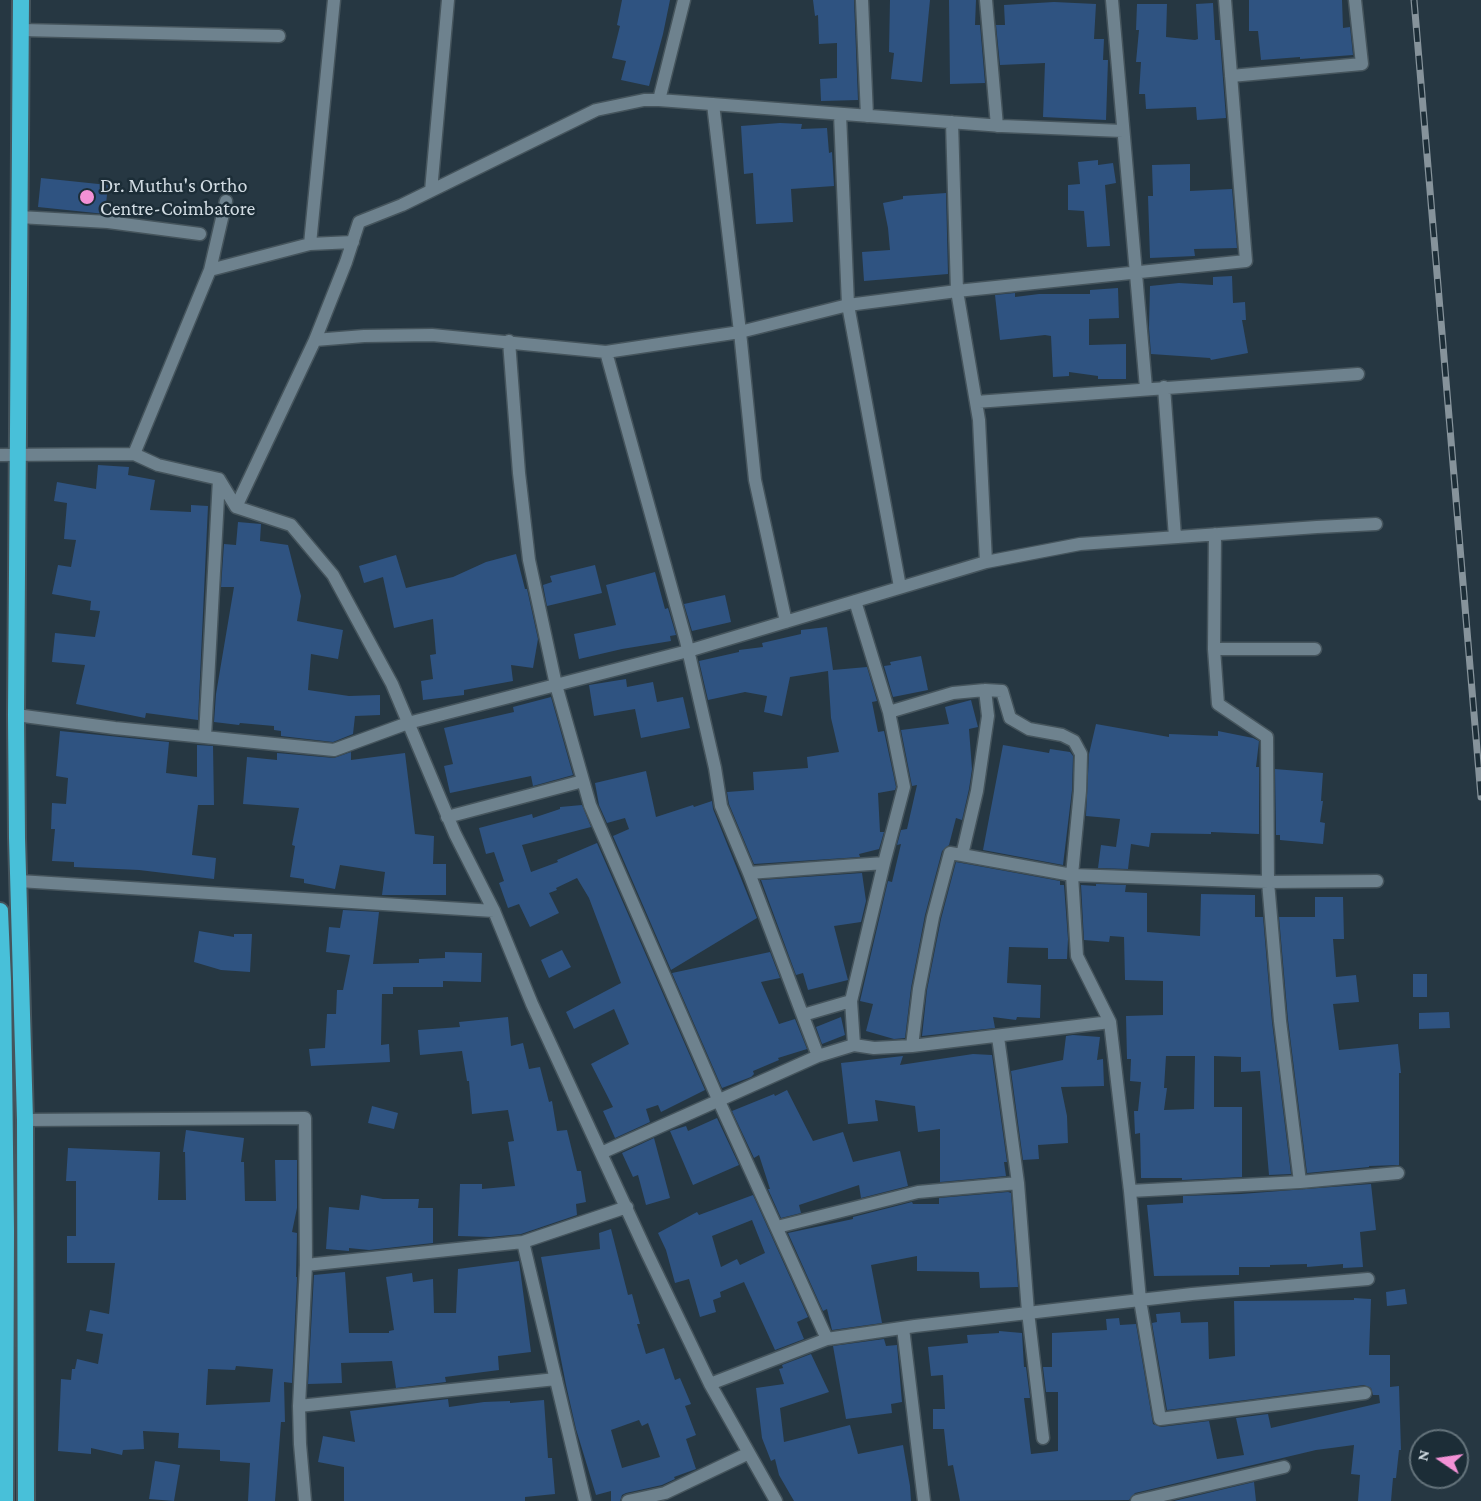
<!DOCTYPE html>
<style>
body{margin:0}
#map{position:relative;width:1481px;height:1501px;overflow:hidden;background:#263742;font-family:"Crimson Pro",serif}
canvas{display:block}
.north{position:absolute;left:1409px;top:1429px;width:60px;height:60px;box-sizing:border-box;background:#1c2d37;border:2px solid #64737b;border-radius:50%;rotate:283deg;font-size:16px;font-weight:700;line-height:24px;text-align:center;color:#d1dbe2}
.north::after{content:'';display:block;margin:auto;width:21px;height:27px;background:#f391d6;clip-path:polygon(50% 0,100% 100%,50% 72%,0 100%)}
</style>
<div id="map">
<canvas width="1481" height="1501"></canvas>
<div class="north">N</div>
</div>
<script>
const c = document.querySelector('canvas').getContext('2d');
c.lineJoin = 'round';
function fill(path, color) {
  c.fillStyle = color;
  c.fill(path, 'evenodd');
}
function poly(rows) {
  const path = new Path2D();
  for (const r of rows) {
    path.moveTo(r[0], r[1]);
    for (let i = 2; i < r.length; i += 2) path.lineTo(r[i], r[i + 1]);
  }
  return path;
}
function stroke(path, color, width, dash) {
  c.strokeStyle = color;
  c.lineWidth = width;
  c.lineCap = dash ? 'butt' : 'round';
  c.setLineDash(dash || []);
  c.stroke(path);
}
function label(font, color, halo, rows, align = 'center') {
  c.font = font + ' "Crimson Pro",serif';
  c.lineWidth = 5;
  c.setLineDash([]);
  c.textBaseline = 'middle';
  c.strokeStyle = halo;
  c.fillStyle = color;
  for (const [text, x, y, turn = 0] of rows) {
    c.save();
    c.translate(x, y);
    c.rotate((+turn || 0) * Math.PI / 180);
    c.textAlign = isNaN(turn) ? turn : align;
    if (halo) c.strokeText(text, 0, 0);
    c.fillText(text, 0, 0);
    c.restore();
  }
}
fill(poly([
 [622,0,670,0,663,34,649,86,621,80,626,61,612,58,620,26,617,25],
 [813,0,854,0,858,100,821,101,820,79,837,78,837,43,819,44,818,15,815,16],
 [890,0,930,0,922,82,891,79,894,53,889,52],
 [949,0,976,0,975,25,980,25,985,83,950,84],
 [1249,0,1342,0,1343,28,1350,27,1353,55,1300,59,1300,57,1261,60,1258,31,1249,31],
 [1054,2,1096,4,1094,39,1104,39,1103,60,1108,60,1106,120,1043,117,1045,63,1000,65,996,25,1005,25,1004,5],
 [1213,3,1215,40,1220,40,1226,118,1197,120,1196,107,1146,109,1145,94,1139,94,1141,62,1136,62,1139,30,1136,30,1137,4,1167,4,1166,37,1195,40,1198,39,1196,4],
 [780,123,802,124,801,129,827,128,829,153,832,152,834,186,791,189,793,222,756,224,753,173,744,174,741,126],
 [1098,160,1098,165,1113,163,1116,183,1105,185,1110,246,1087,247,1084,211,1068,210,1068,185,1080,184,1078,162],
 [1190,164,1190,191,1232,189,1237,248,1194,249,1195,256,1150,258,1148,196,1153,196,1152,165],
 [41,178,108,185,105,214,38,207],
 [946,193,948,274,864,281,862,252,890,250,888,228,883,203,903,199,903,196],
 [1232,276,1233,303,1245,302,1246,320,1242,320,1248,353,1211,360,1210,358,1151,354,1149,328,1150,286,1179,283,1213,285,1213,277],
 [1118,288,1119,318,1089,319,1089,345,1126,344,1126,379,1098,379,1098,376,1069,372,1069,376,1053,377,1051,336,1045,335,1000,340,995,295,1015,293,1015,297,1039,294,1090,294,1090,290],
 [98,465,129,467,128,475,155,480,150,510,191,512,191,505,208,506,198,720,146,713,145,718,76,704,85,665,52,662,55,633,95,637,100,611,90,610,91,601,52,594,58,565,71,567,76,540,64,539,67,503,54,501,57,482,96,489],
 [238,522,261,524,260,541,288,545,301,596,297,621,343,630,338,659,311,654,308,690,349,696,380,695,380,715,355,716,353,734,333,742,281,736,281,731,274,730,274,726,240,723,239,725,214,722,216,694,234,587,221,587,224,544,236,545],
 [516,554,525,589,527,589,538,639,533,668,511,665,513,681,464,690,464,695,423,700,421,681,433,679,430,655,436,654,433,619,394,628,383,577,364,583,359,566,396,555,406,588,453,577,486,562],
 [595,565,602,593,547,606,543,585,552,582,550,576],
 [655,572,665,609,668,608,676,635,670,636,671,641,622,649,579,659,574,634,616,625,606,585],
 [725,595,731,622,692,631,684,604],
 [827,627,833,670,867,667,877,701,872,702,878,732,884,731,896,787,895,790,878,793,880,832,884,832,879,849,859,854,860,857,754,864,729,804,727,792,754,790,753,772,808,768,807,757,839,752,831,718,828,671,790,677,782,716,764,712,767,696,745,692,708,700,699,661,739,652,739,650,763,647,762,643,801,634,801,630],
 [921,656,928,690,893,697,884,666,891,665,890,662],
 [626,679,627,687,653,682,657,702,683,697,690,728,641,738,635,709,594,716,589,685],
 [551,697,573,775,533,786,531,776,450,793,444,766,453,764,444,728,514,712,513,707],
 [971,700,978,727,969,729,972,769,969,789,962,820,956,818,949,845,942,851,925,915,911,988,905,1038,894,1039,866,1031,873,1004,860,1001,888,881,892,882,901,844,897,845,901,830,907,829,917,785,912,786,901,730,949,724,945,707],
 [1096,724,1169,737,1169,734,1218,736,1218,731,1253,738,1259,741,1256,767,1259,767,1259,834,1211,832,1211,834,1151,833,1149,847,1131,844,1128,869,1098,868,1101,845,1116,847,1120,819,1086,816,1089,754],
 [60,731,169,742,166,773,197,777,197,745,213,746,214,805,198,805,192,855,216,858,214,879,139,870,74,867,74,862,52,861,55,829,51,829,52,803,66,804,68,778,56,776],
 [1003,745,1049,753,1050,749,1070,752,1073,756,1072,790,1063,865,983,850],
 [351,752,351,760,405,753,415,834,434,836,433,864,446,864,446,895,382,895,385,872,340,865,335,889,304,883,304,879,290,877,295,846,292,845,299,808,243,804,247,757,277,760,277,753,334,758],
 [1275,769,1323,773,1321,801,1323,801,1320,822,1325,823,1323,844,1280,840,1280,835,1276,835],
 [646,771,656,817,693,805,694,807,712,801,713,809,757,918,671,970,613,836,629,829,625,818,607,823,599,805,595,783],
 [582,805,591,827,522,845,531,872,558,862,557,860,597,843,705,1090,661,1112,658,1105,646,1109,650,1122,615,1138,603,1111,613,1107,591,1064,629,1044,614,1009,574,1029,566,1012,621,983,589,898,577,878,556,888,557,890,549,893,559,913,530,927,519,904,508,908,499,883,504,881,494,852,486,854,479,828,532,814,533,818,560,809,560,807],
 [956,862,1060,881,1060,885,1064,885,1068,939,1067,959,1048,959,1048,948,1009,947,1007,983,1041,985,1040,1018,1017,1017,1016,1020,993,1017,995,1028,922,1036,927,990,941,919],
 [862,873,866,901,861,922,834,926,848,980,808,990,803,973,796,975,761,880],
 [1096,884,1126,885,1125,892,1147,893,1147,932,1200,936,1201,894,1255,895,1255,917,1263,917,1272,1022,1291,1174,1269,1175,1260,1071,1241,1072,1241,1057,1214,1056,1214,1107,1242,1107,1242,1177,1182,1180,1182,1178,1141,1178,1140,1133,1135,1134,1134,1111,1138,1111,1141,1082,1130,1081,1131,1059,1127,1059,1126,1016,1163,1015,1163,981,1125,980,1124,937,1110,936,1109,942,1084,940,1081,885,1096,886],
 [1166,1056,1195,1056,1194,1109,1164,1110,1167,1088,1164,1088],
 [1315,897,1343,897,1344,939,1333,939,1336,977,1356,975,1359,1002,1333,1004,1339,1050,1398,1044,1401,1073,1399,1073,1399,1165,1369,1166,1369,1167,1307,1173,1288,1020,1279,917,1315,917],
 [343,910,379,912,373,964,419,963,419,959,445,958,445,952,482,953,481,982,443,981,443,987,393,987,393,994,382,994,381,1045,389,1044,390,1062,311,1066,309,1049,325,1048,327,1014,336,1014,337,990,343,990,350,955,326,952,329,927,340,928],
 [199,931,234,937,234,934,252,934,250,972,221,970,194,962],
 [562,950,571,967,549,978,541,960],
 [770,952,780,978,761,982,779,1024,795,1019,807,1049,778,1058,779,1060,753,1071,754,1074,751,1077,722,1088,672,973],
 [1413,974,1427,974,1427,997,1413,997],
 [1449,1012,1450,1028,1419,1029,1419,1013],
 [508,1017,511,1046,523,1043,529,1069,540,1067,549,1102,552,1101,557,1131,567,1130,577,1171,581,1171,586,1202,576,1204,577,1215,521,1234,490,1237,458,1236,460,1184,482,1184,482,1189,515,1186,508,1142,514,1141,508,1110,472,1114,469,1081,467,1081,462,1051,420,1055,418,1030,460,1027,459,1022],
 [841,1017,845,1035,822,1044,816,1027],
 [1073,1035,1100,1037,1097,1060,1103,1059,1104,1086,1061,1087,1067,1116,1068,1143,1038,1145,1039,1159,1023,1160,1011,1071,1063,1060,1066,1036],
 [973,1054,992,1055,1007,1162,1004,1162,1006,1176,940,1182,940,1129,918,1132,915,1106,875,1100,878,1121,848,1124,841,1063,903,1056,900,1065],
 [787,1090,813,1141,843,1132,853,1162,900,1151,908,1186,861,1198,859,1185,799,1205,801,1213,781,1218,768,1189,770,1189,759,1155,754,1158,732,1111,774,1094,775,1096],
 [372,1106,398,1113,394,1129,368,1123],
 [717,1118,739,1165,693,1185,670,1131,686,1126,688,1131],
 [186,1130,244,1138,241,1162,244,1162,245,1201,276,1201,275,1160,297,1160,297,1208,292,1232,297,1233,296,1277,297,1277,292,1383,284,1382,285,1422,281,1422,275,1501,248,1501,250,1463,220,1461,220,1450,178,1448,179,1433,143,1431,144,1449,123,1450,122,1455,91,1448,91,1454,58,1451,61,1379,71,1380,72,1369,75,1369,77,1359,98,1364,103,1334,86,1331,90,1310,109,1314,115,1263,67,1263,67,1236,76,1236,76,1181,66,1181,68,1148,160,1152,158,1200,186,1200,185,1152,183,1152],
 [236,1366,273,1369,270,1402,206,1405,208,1369,235,1370],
 [654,1138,670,1198,646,1205,638,1175,633,1177,622,1153],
 [1371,1184,1376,1230,1360,1232,1363,1267,1343,1268,1343,1264,1307,1267,1307,1264,1270,1265,1270,1267,1239,1267,1239,1275,1154,1276,1147,1205,1183,1203,1183,1196,1241,1194],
 [1008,1192,1011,1193,1018,1287,980,1288,979,1272,917,1271,917,1256,871,1265,882,1323,832,1330,827,1309,823,1311,788,1233,853,1219,853,1217,912,1202,913,1204,939,1204,939,1198],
 [361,1195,383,1199,419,1199,418,1208,433,1208,433,1243,369,1250,349,1248,349,1251,326,1249,329,1207,359,1210],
 [753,1195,808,1317,797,1322,804,1339,775,1350,744,1282,720,1292,721,1297,713,1300,716,1312,700,1317,689,1279,675,1283,666,1250,658,1233,697,1212,699,1215],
 [752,1220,765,1253,740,1265,737,1259,721,1267,712,1236],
 [611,1229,628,1295,632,1294,640,1324,637,1324,646,1354,664,1348,675,1380,680,1378,691,1404,685,1406,696,1435,686,1439,696,1469,674,1477,675,1479,662,1485,626,1493,622,1495,620,1501,611,1501,611,1491,596,1495,576,1429,566,1385,541,1257,600,1249,599,1233],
 [639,1420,642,1426,648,1423,660,1457,622,1468,611,1430],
 [519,1261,531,1352,498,1356,499,1370,445,1377,446,1382,396,1388,392,1361,341,1363,342,1383,308,1384,314,1275,345,1272,349,1333,389,1333,389,1331,394,1330,386,1277,412,1273,413,1282,433,1279,434,1313,456,1313,458,1269],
 [1405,1289,1407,1304,1387,1306,1386,1292],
 [1354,1298,1371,1299,1369,1355,1390,1355,1390,1387,1399,1386,1401,1450,1399,1450,1396,1478,1393,1478,1391,1501,1358,1501,1360,1475,1351,1474,1354,1445,1316,1450,1135,1493,1129,1500,960,1501,953,1465,948,1466,944,1429,933,1429,933,1409,945,1409,943,1375,931,1376,928,1347,968,1343,967,1335,999,1333,999,1331,1022,1333,1024,1367,1026,1367,1030,1398,1024,1398,1031,1454,1058,1451,1058,1392,1046,1392,1043,1367,1052,1367,1052,1333,1107,1330,1106,1319,1119,1318,1120,1325,1136,1324,1153,1424,1161,1427,1209,1421,1217,1459,1244,1455,1236,1418,1268,1414,1271,1428,1380,1403,1379,1395,1373,1395,1371,1388,1364,1385,1167,1410,1152,1323,1157,1322,1156,1314,1180,1312,1181,1323,1208,1322,1209,1359,1235,1356,1234,1301,1354,1300],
 [884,1339,886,1346,897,1345,902,1402,891,1404,892,1413,846,1419,833,1346],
 [811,1354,829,1392,780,1408,784,1442,850,1425,858,1454,903,1445,910,1486,911,1501,794,1501,779,1475,775,1459,771,1461,762,1438,756,1388,784,1384,779,1369,783,1368,782,1365],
 [448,1399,449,1407,484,1402,510,1401,510,1403,544,1400,548,1458,552,1458,555,1494,525,1497,525,1501,344,1501,344,1467,318,1462,323,1436,355,1442,350,1411],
 [155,1461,180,1465,174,1501,149,1499],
 [1254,1482,1256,1501,1174,1501]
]), '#2f5381');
const minor = poly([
 [334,0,310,244,353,242],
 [862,0,867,116],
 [986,0,997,126],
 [1112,0,1146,388],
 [22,30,279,36],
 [1231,76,1362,64,1355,0],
 [659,100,684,0],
 [713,104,740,332,848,305,900,587],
 [840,114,848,305,957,291,952,122],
 [431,191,448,0],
 [19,217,108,222,200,234],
 [210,270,226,201],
 [315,340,364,336,432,335,606,352,686,641,715,768,721,806,749,873,818,1056],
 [509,341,519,473,529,560,556,685,590,805,718,1099,827,1339],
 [606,352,740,332,755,480,786,622],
 [1164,387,1175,537],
 [976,402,1358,374],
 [134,454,210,270,310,244],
 [0,455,134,454,158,465,219,479,236,507,291,525,333,575,392,684,455,834,494,911,532,1004,647,1253,710,1384,776,1501],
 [236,507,315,340,346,262,359,222,402,205,596,110,644,100,659,100,1002,126,1123,131],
 [986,562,1080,544,1317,527,1376,524],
 [1214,649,1315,649],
 [889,712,953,693,985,690,1002,691,1010,718,1029,729,1062,735,1074,741,1081,754,1080,791,1072,875,1077,956,1110,1022,1130,1191,1140,1300,1160,1419,1365,1393],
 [16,715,115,728,334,750,408,723,688,651,986,562,979,420,957,291,1246,261,1225,0],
 [205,737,219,479],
 [447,817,583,781],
 [962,855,1072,875,1268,882,1267,737,1218,704,1214,649,1215,534],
 [749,873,884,863],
 [19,881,494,911],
 [851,1001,854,1045],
 [803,1015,851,1001,884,863,904,787,889,712,855,601],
 [912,1046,919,989,933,917,950,853,962,855,977,791,988,716,985,690],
 [25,1120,305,1118,306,1265,299,1406,300,1444,305,1501],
 [601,1153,818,1056,854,1045,874,1048,912,1046,1110,1022],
 [1300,1182,1280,1021,1268,882,1377,881],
 [1018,1183,1028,1312,1043,1438],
 [1130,1191,1300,1182,1398,1173],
 [777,1227,918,1192,1018,1183,998,1037],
 [523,1242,585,1501],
 [306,1265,523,1242,627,1207],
 [903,1328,924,1501],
 [710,1384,827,1339,915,1326,1192,1294,1368,1279],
 [299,1406,556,1379],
 [628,1501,665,1493,749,1453],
 [1137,1501,1284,1467]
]);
const trunk = poly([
 [21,0,16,715,17,838,25,1120,26,1501],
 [0,911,3,981,6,1231,5,1501]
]);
stroke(minor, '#45545c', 15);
stroke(trunk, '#45545c', 20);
stroke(minor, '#6e828e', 12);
stroke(trunk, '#48c0d9', 16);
const rail = poly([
 [1414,0,1481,797]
]);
stroke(rail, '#86939b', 7);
stroke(rail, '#1c2d37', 4.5, [14]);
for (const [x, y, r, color] of [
 [87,197,8,"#f391d6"]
]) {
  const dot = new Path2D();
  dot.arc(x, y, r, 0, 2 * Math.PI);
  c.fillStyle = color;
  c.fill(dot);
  stroke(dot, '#1c2d37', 2);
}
label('20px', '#d1dbe2', '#1c2d37', [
 ["Dr. Muthu's Ortho",100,186],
 ["Centre-Coimbatore",100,209]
], 'left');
</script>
